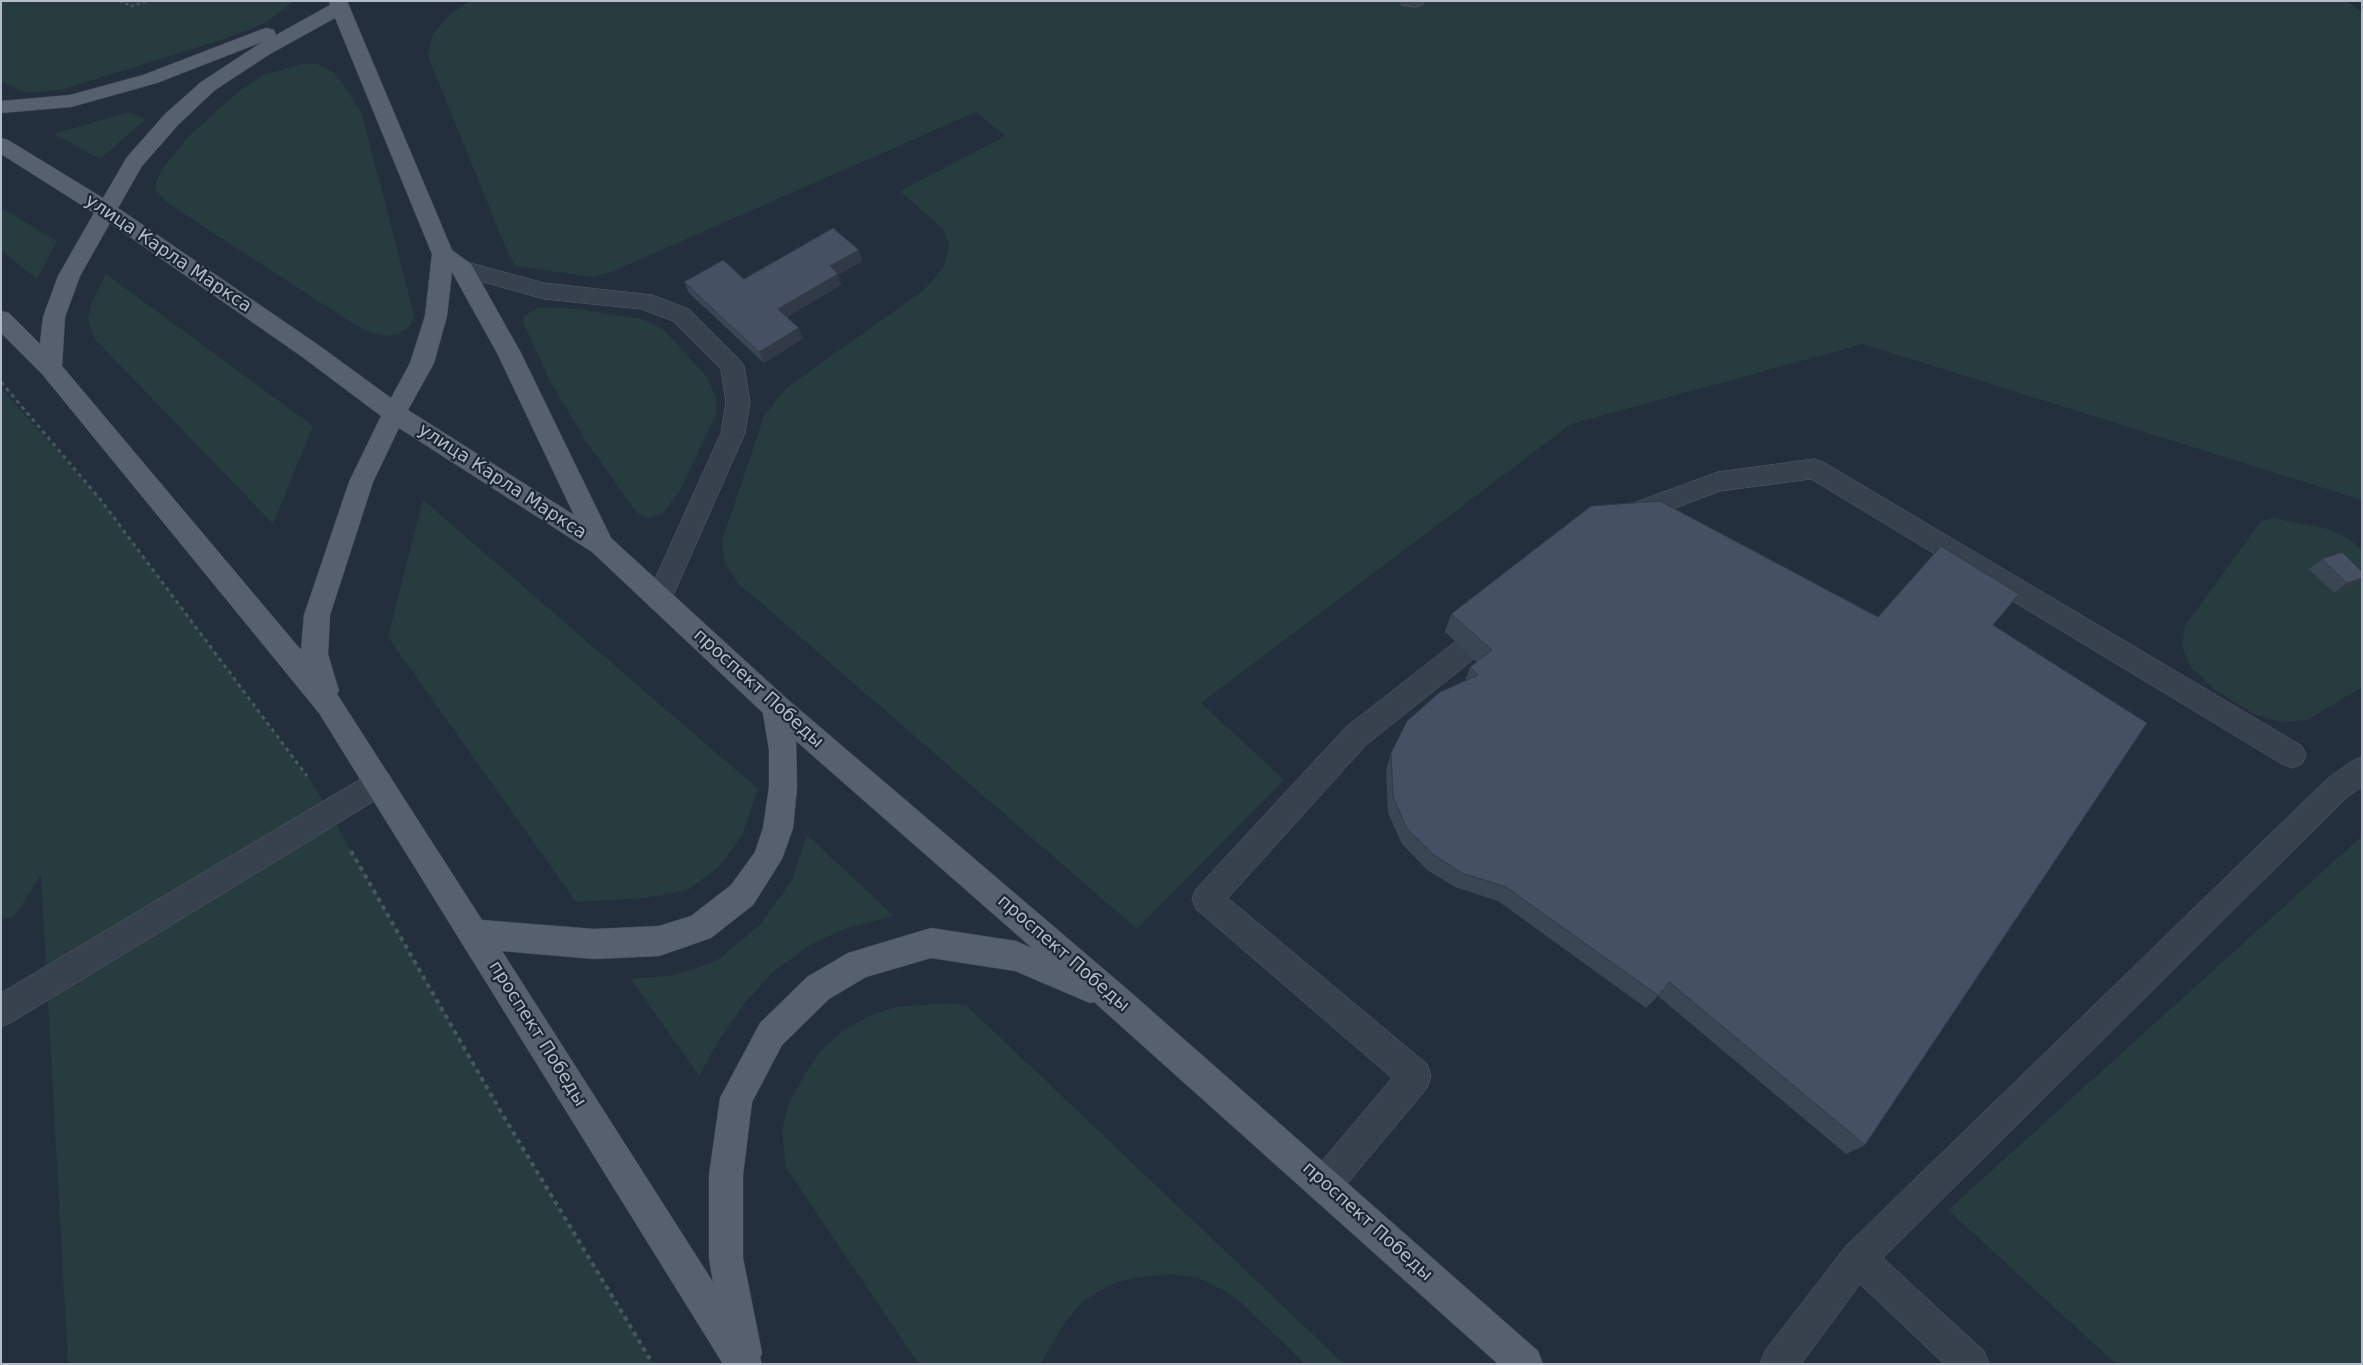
<!DOCTYPE html>
<meta charset="utf-8">
<style>
body{margin:0}
#map{position:relative;width:2363px;height:1365px;overflow:hidden;background:#242f3e;font-family:"DejaVu Sans",sans-serif}
canvas{display:block}
.frame{position:absolute;inset:0;border:2px solid #b4bcc9;pointer-events:none}
</style>
<div id="map">
<canvas width="2363" height="1365"></canvas>
<div class="frame"></div>
</div>
<script>
const c = document.querySelector('canvas').getContext('2d');
c.lineJoin = 'round';
function fill(path, color) {
  c.fillStyle = color;
  c.fill(path, 'evenodd');
}
function poly(rows) {
  const path = new Path2D();
  for (const r of rows) {
    path.moveTo(r[0], r[1]);
    for (let i = 2; i < r.length; i += 2) path.lineTo(r[i], r[i + 1]);
  }
  return path;
}
function stroke(path, color, width, dash) {
  c.strokeStyle = color;
  c.lineWidth = width;
  c.lineCap = dash ? 'butt' : 'round';
  c.setLineDash(dash || []);
  c.stroke(path);
}
function label(font, color, halo, rows, align = 'center') {
  c.font = font + ' "DejaVu Sans",sans-serif';
  c.lineWidth = 4.5;
  c.setLineDash([]);
  c.textBaseline = 'middle';
  c.strokeStyle = halo;
  c.fillStyle = color;
  for (const [text, x, y, turn = 0] of rows) {
    c.save();
    c.translate(x, y);
    c.rotate((+turn || 0) * Math.PI / 180);
    c.textAlign = isNaN(turn) ? turn : align;
    if (halo) c.strokeText(text, 0, 0);
    c.fillText(text, 0, 0);
    c.restore();
  }
}
fill(poly([
 [1,1,294,1,267,22,227,38,61,90,26,93,1,81],
 [469,1,2347,1,2362,13,2362,500,1863,344,1571,424,1201,703,1284,780,1137,929,738,583,725,563,722,541,764,416,786,388,924,290,944,267,949,245,943,229,900,191,1005,136,976,112,609,273,591,277,516,266,507,251,428,56,432,36,449,15],
 [303,64,317,64,332,71,341,81,362,114,414,315,411,325,399,334,385,336,372,333,355,325,166,202,156,190,156,181,163,168,189,136,238,92,263,75],
 [129,112,146,119,100,159,54,134],
 [1,208,57,241,37,279,1,250],
 [106,274,313,426,273,524,95,339,88,320,92,302],
 [539,307,577,309,642,319,664,330,706,376,716,397,716,415,679,492,662,514,649,518,636,512,586,441,550,381,524,324,524,316],
 [1,388,100,499,313,784,501,1112,653,1364,68,1364,41,875,14,917,1,919],
 [423,500,758,789,742,835,720,866,688,890,646,898,576,902,388,637],
 [2272,518,2328,529,2349,539,2362,550,2362,687,2307,720,2280,722,2254,714,2215,690,2192,668,2182,647,2185,626,2261,521],
 [807,835,894,916,844,929,810,945,773,972,744,1004,719,1040,699,1076,631,979,676,975,716,961,760,925,792,880],
 [2362,836,2362,1364,2116,1364,1948,1210],
 [947,1003,967,1006,1344,1364,1305,1364,1243,1304,1223,1290,1198,1278,1171,1274,1141,1277,1114,1283,1083,1301,1061,1328,1041,1364,919,1364,786,1168,782,1131,788,1105,805,1074,820,1052,841,1032,869,1016,896,1007]
]), '#263c3f');
const minor = poly([
 [1400,1,1424,1,1422,5,1415,7,1402,5,1400,1],
 [463,261,544,283,652,295,689,309,740,360,744,366,750,402,745,433,668,607,659,610,650,607,646,599,721,433,726,402,721,369,673,321,641,309,544,299,455,274,452,269,455,264,463,261],
 [1814,459,1823,462,2302,746,2306,755,2302,764,2292,768,2282,764,1811,479,1720,491,1654,516,1640,527,1631,530,1622,527,1618,520,1622,513,1636,502,1718,472,1814,459],
 [1465,639,1475,642,1479,650,1475,658,1366,745,1228,898,1427,1064,1431,1076,1427,1088,1336,1197,1324,1202,1312,1197,1307,1185,1312,1173,1392,1078,1196,909,1192,899,1196,889,1346,727,1455,642,1465,639],
 [2362,757,2362,787,2347,797,1883,1258,1984,1351,1989,1364,1944,1364,1860,1284,1801,1364,1760,1364,1765,1351,1846,1246,2327,779,2352,761,2362,757],
 [379,770,389,774,393,783,389,792,12,1022,1,1027,1,993,369,774,379,770]
]);
const major = poly([
 [329,1,347,1,452,250,471,264,521,353,611,538,786,698,1127,989,1538,1351,1543,1364,1498,1364,1094,1002,1090,1003,1015,971,931,958,866,977,829,999,782,1045,752,1102,743,1175,743,1258,762,1353,760,1358,762,1364,723,1364,319,713,42,374,1,333,1,311,9,313,40,344,43,317,58,276,94,213,1,154,1,138,8,140,103,198,127,157,165,114,201,82,262,42,157,83,71,107,1,113,1,101,70,95,143,75,260,30,267,28,274,30,276,35,330,5,329,1],
 [335,18,432,254,425,316,410,363,391,398,317,344,118,208,142,166,179,124,215,90,270,54,335,18],
 [110,223,301,356,381,416,349,482,304,615,301,650,62,366,65,317,80,276,110,223],
 [452,272,497,353,574,515,408,410,434,363,447,316,452,272],
 [399,428,592,552,763,713,769,750,769,787,763,828,755,852,731,885,691,916,659,926,594,929,482,920,337,694,339,691,328,654,330,615,373,482,399,428],
 [796,741,1032,948,1016,941,931,928,848,953,807,977,760,1023,720,1098,709,1175,709,1258,713,1282,502,951,594,959,659,956,711,938,753,905,782,859,793,828,797,787,796,741]
]);
stroke(minor, '#565f6c', 1);
stroke(major, '#414a57', 1);
stroke(poly([
 [120,1,132,6,147,1]
]), '#44595c', 2.5, [3, 3]);
stroke(poly([
 [1,382,100,499,307,776]
]), '#44595c', 3, [4, 4]);
stroke(poly([
 [351,851,501,1112,653,1364]
]), '#44595c', 4, [4.5, 4.5]);
fill(minor, '#38414e');
fill(major, '#56606e');
fill(poly([
 [859,250,862,261,838,275,841,285,787,317,803,339,764,363,689,293,684,282,744,279],
 [2322,559,2353,586,2334,593,2309,569],
 [1451,614,1878,617,1993,625,1865,1145,1846,1154,1658,996,1646,1008,1498,901,1455,887,1427,870,1402,844,1388,813,1386,770,1391,753,1465,681,1470,667,1477,662,1445,632]
]), '#3b4654');
fill(poly([
 [859,250,862,261,838,275,841,285,782,320,778,309,830,266],
 [799,328,803,339,764,363,759,352],
 [2362,578,2362,580,2353,586,2334,593,2347,583]
]), '#303945');
const building = poly([
 [833,228,859,250,830,266,838,274,778,309,799,328,759,352,684,282,723,260,744,279,833,228],
 [1660,501,1878,617,1941,546,2019,594,1993,625,2147,723,1865,1145,1669,982,1659,996,1506,887,1462,873,1434,855,1407,829,1393,797,1391,753,1407,721,1440,692,1478,675,1470,667,1492,650,1451,614,1591,506,1660,501],
 [2342,552,2362,572,2362,578,2347,583,2322,559,2342,552]
]);
fill(building, '#455162');
stroke(building, '#303945', 1);
label('18px', '#b4bcc9', '#1d2633', [
 ["улица Карла Маркса",168,254,34],
 ["улица Карла Маркса",502,482,33],
 ["проспект Победы",758,689,42],
 ["проспект Победы",1063,954,41],
 ["проспект Победы",537,1034,58],
 ["проспект Победы",1367,1222,42]
]);
</script>
